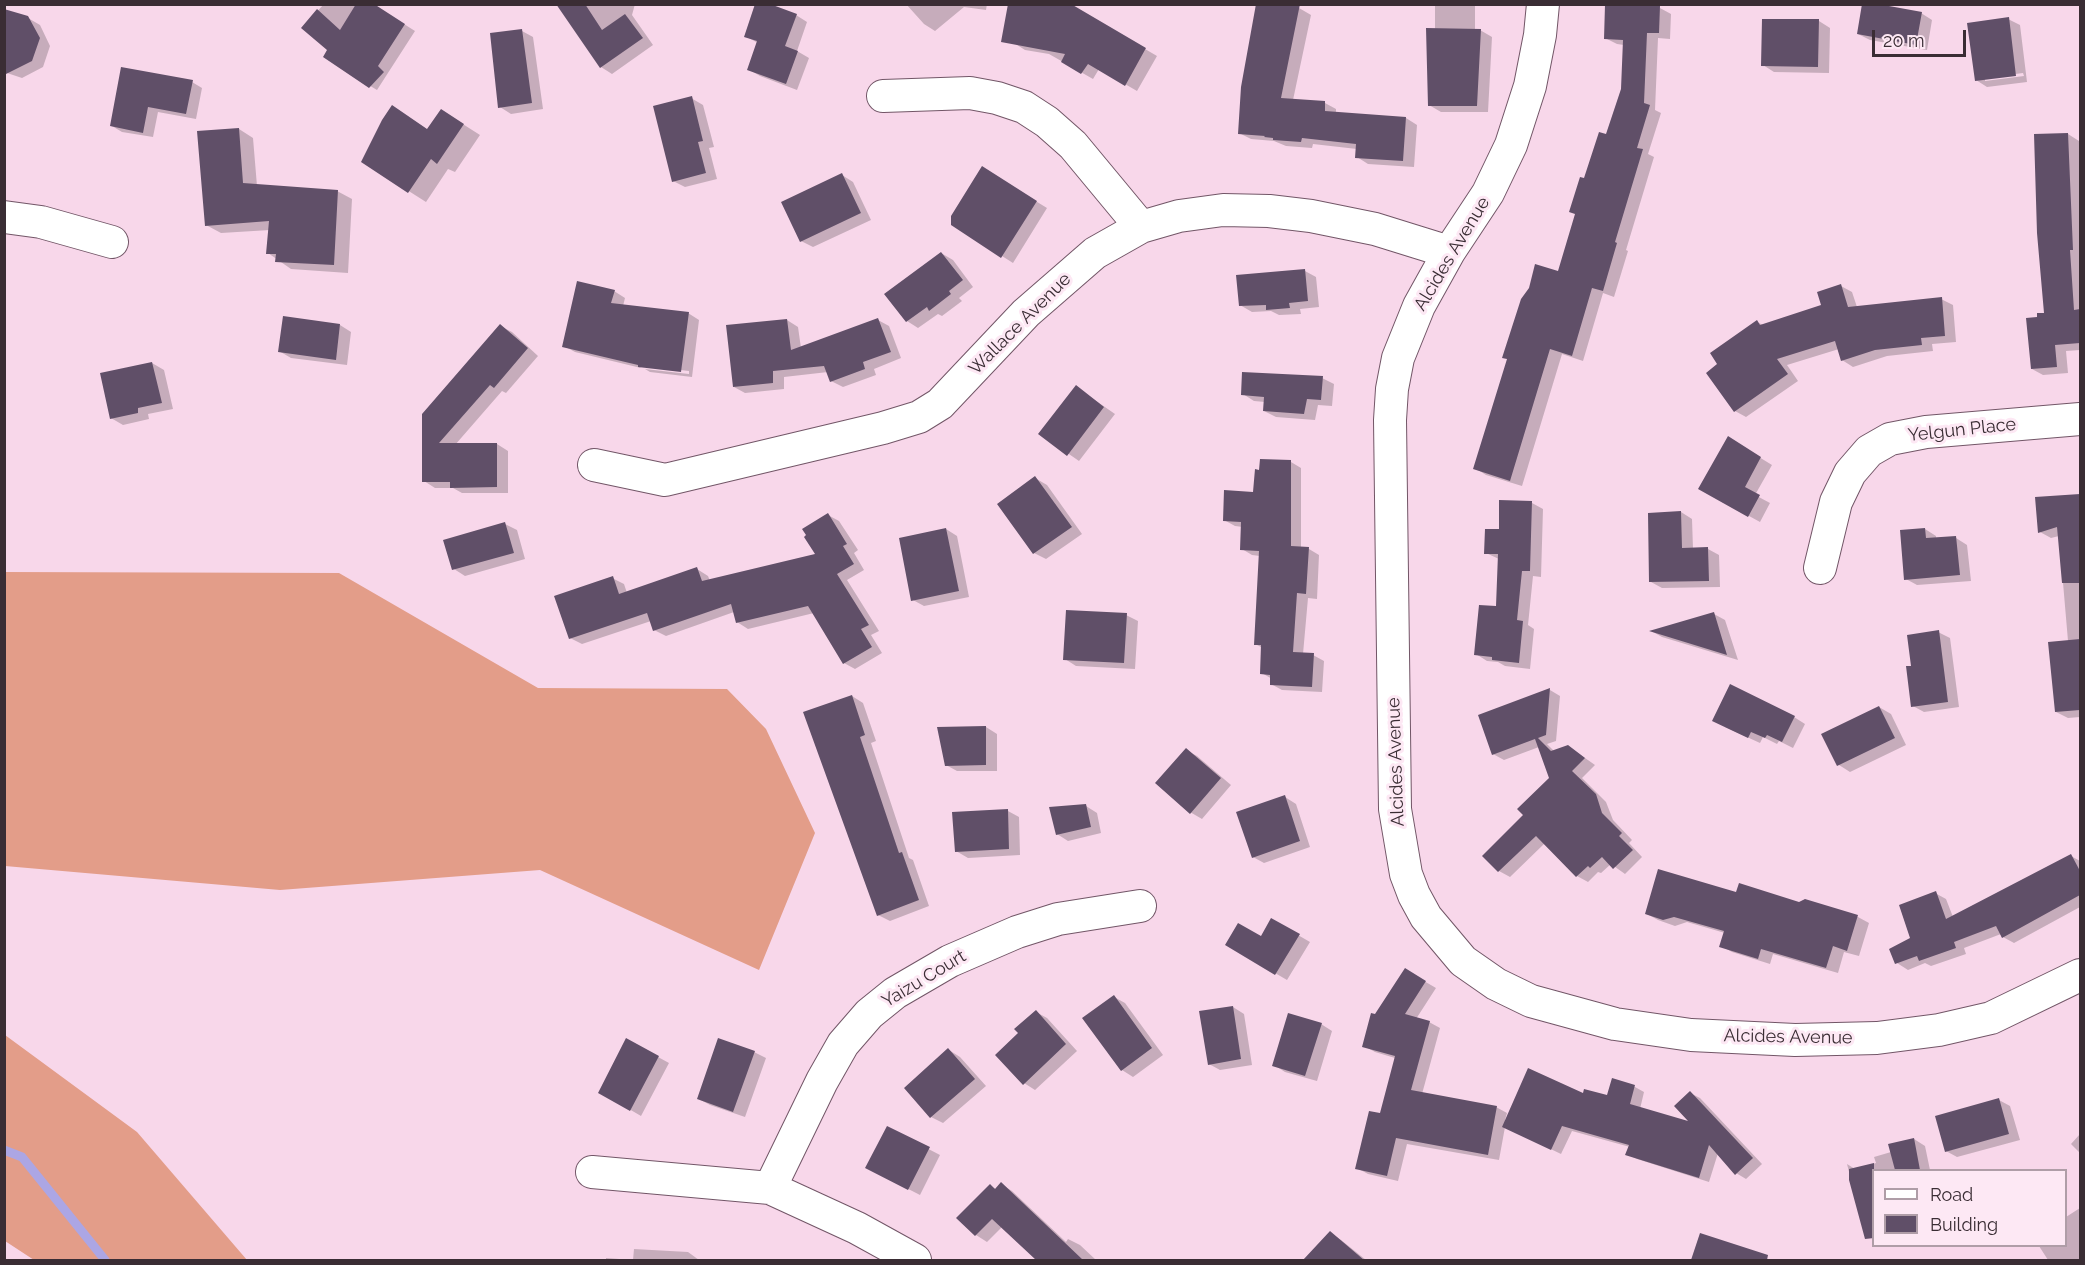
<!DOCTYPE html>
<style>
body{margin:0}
#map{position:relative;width:2085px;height:1265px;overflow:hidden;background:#f8d7ea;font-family:Raleway,sans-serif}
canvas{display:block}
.frame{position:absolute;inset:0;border:6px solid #3a2d34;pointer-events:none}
.legend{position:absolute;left:1872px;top:1169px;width:195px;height:78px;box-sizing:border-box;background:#fde8f4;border:2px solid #af9da7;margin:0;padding:8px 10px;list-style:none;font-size:18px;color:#3a2d34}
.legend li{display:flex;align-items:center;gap:12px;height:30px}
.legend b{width:30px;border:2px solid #af9da7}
.scale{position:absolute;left:1872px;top:30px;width:94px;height:27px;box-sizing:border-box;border:3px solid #3a2d34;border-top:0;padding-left:8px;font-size:18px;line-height:21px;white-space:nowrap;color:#3a2d34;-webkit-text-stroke:4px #fde8f4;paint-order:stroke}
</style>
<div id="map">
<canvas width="2085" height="1265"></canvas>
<div class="frame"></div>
<ul class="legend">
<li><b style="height:8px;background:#fff"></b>Road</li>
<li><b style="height:16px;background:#604f68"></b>Building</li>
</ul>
<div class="scale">20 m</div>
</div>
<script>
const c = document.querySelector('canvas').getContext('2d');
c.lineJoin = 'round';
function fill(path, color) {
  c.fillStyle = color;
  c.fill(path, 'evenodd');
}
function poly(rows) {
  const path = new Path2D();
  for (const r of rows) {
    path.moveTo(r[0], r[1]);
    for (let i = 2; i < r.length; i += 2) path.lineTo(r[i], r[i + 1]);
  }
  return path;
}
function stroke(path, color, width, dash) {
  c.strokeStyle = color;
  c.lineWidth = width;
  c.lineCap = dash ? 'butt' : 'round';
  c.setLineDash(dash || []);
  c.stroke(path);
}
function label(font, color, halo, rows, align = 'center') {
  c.font = font + ' Raleway,sans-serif';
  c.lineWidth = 6;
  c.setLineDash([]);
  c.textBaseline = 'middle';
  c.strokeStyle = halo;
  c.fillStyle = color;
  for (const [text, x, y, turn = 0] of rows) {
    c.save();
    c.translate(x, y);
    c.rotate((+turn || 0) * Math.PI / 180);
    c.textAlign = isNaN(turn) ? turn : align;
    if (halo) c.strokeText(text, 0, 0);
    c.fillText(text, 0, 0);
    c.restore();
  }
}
fill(poly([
 [5,572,339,573,538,688,727,689,766,729,815,833,759,970,540,870,280,890,5,866],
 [5,1035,137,1132,247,1260,34,1260,5,1241]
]), '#e39d89');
fill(poly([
 [324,4,358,4,385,12,415,31,377,90,367,84,303,27],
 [567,4,635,4,632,15,653,45,612,74,601,67,561,9],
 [906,4,987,4,986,10,964,7,935,31,924,24],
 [1068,4,1157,56,1137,91,1099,69,1093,79,1049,54,1025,50,1014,43],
 [1282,4,1299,8,1311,15,1293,100,1325,103,1336,109,1336,113,1406,118,1417,125,1414,167,1368,164,1357,157,1357,149,1313,144,1312,148,1286,146,1274,141,1251,139,1239,133],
 [1435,4,1475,4,1475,30,1480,30,1492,37,1488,112,1441,112,1429,105,1435,30],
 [1660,8,1671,14,1670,39,1658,38,1655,110,1661,113,1648,154,1654,157,1626,250,1628,251,1614,297,1603,293,1583,361,1562,354,1522,486,1486,475,1475,468,1559,273,1585,180,1607,136,1622,89,1624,45,1617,44,1605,38],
 [1921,13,1932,20,1927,50,1870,40,1858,34],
 [796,15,807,22,797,51,809,58,797,90,760,76,748,69,758,43,745,36],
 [28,18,40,25,50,46,43,67,22,78,4,72],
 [2008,19,2020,25,2027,82,1987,87,1976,80],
 [2023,73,2024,76,1985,81,1985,78],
 [1763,20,1819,21,1830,28,1829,73,1774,72,1763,65],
 [522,31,533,37,543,109,511,114,500,107],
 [192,82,202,88,196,119,158,112,153,137,122,132,112,126],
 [691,98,703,105,714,147,709,148,717,179,685,187,673,181],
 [393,107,428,130,458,121,480,135,455,172,448,169,426,202,363,162],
 [239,129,253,138,257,186,337,191,352,199,348,273,291,269,268,253,270,230,221,233,206,225],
 [2068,134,2079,141,2080,350,2066,351,2068,373,2043,375,2032,369,2038,318,2045,314],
 [842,175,853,182,871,220,813,247,801,241],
 [993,175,1047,208,1013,263,1002,256],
 [941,253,953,260,973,287,959,298,962,301,942,316,938,314,918,328,907,321],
 [1305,271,1316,277,1319,307,1300,309,1301,314,1279,315,1271,311,1252,312,1240,305],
 [1841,286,1852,292,1857,307,1941,299,1953,305,1956,342,1932,344,1933,351,1887,356,1853,367,1842,360,1839,349,1787,365,1798,381,1746,417,1735,411,1719,365,1757,322,1763,325,1823,306],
 [614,291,625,298,623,306,688,313,699,320,692,377,650,372,645,369,689,374,689,371,638,365,641,368,575,352,564,346],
 [787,320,798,327,801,348,878,320,889,326,901,358,874,369,876,375,843,387,831,381,828,372,784,377,784,389,745,393,734,387],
 [340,325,351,332,347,365,291,358,279,351],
 [500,326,512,332,538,356,506,393,502,391,455,445,497,444,508,451,508,493,462,493,453,488,435,488,424,481,423,414],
 [152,363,164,370,173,409,148,414,149,419,123,425,111,418],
 [1322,378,1334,384,1332,406,1318,405,1315,420,1276,417,1264,411,1265,402,1254,401,1243,394],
 [1076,387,1115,414,1079,461,1040,434],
 [1728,438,1772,465,1755,495,1770,503,1760,522,1700,489],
 [1291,462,1301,468,1301,548,1309,549,1319,555,1317,599,1308,598,1303,654,1313,655,1324,661,1322,692,1282,690,1271,684,1272,679,1262,673,1263,648,1255,644,1260,556,1252,555,1242,549,1243,527,1235,526,1224,520],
 [1035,478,1047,485,1082,534,1046,559,1034,553],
 [2080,496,2080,717,2068,718,2056,712,2068,641,2059,536,2051,538,2040,532,2037,499],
 [1532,503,1543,509,1541,577,1533,576,1528,625,1534,629,1530,669,1505,666,1498,662,1487,661,1476,654,1497,608,1499,559,1486,553,1500,531],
 [1681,512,1692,519,1693,549,1708,549,1719,555,1720,587,1662,588,1651,582,1649,514],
 [828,515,839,521,858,550,854,553,864,570,847,580,879,631,871,635,882,653,855,669,844,663,814,613,748,629,737,622,734,612,666,636,654,630,651,621,582,644,570,638,612,578,624,584,627,593,697,569,708,576,710,581,817,554],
 [505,524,517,530,525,559,465,576,454,569],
 [946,529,957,536,969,597,924,606,913,600],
 [1925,529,1936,536,1936,539,1956,538,1967,545,1971,581,1917,585,1906,579],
 [1714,614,1725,620,1738,660,1662,637,1653,632],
 [1126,615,1138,621,1135,669,1076,666,1065,659],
 [1938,632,1950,638,1959,707,1924,712,1913,706,1913,667],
 [1550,690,1560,696,1556,741,1547,744,1554,751,1568,746,1595,765,1582,778,1606,802,1613,820,1632,840,1629,843,1642,857,1625,874,1611,864,1601,873,1598,872,1588,882,1577,876,1545,843,1510,877,1499,871,1484,856,1525,815,1550,779,1539,747,1504,760,1493,754,1480,716],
 [852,696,863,703,876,741,871,743,909,858,913,860,929,906,890,921,878,915],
 [1879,707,1891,714,1906,745,1850,772,1839,765,1824,735],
 [1794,717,1805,724,1793,748,1779,741,1777,744,1763,737,1760,743,1725,727],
 [986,727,997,734,997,771,957,771,946,765,939,728],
 [1186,750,1197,756,1231,785,1202,819,1190,812],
 [1285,797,1296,804,1310,847,1264,863,1253,857],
 [1086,806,1097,813,1101,833,1068,841,1057,834],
 [1008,811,1019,817,1020,855,968,858,956,851],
 [2071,856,2080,861,2080,907,2014,943,2003,937,2001,934,1964,948,1966,954,1931,966,1925,963,1908,970,1897,963,1912,938,1935,893,1946,899,1953,917],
 [1737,894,1799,903,1805,901,1858,917,1869,923,1859,956,1844,952,1838,973,1773,954,1770,964,1732,952,1721,946,1725,933,1687,922,1675,926,1658,920,1647,914],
 [1272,920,1310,942,1287,980,1227,945,1261,938],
 [1405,970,1436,988,1416,1019,1429,1022,1440,1028,1422,1094,1496,1107,1507,1113,1505,1120,1507,1120,1584,1095,1608,1097,1613,1080,1635,1087,1644,1092,1640,1109,1692,1124,1690,1093,1700,1098,1762,1164,1746,1179,1736,1173,1718,1153,1709,1182,1637,1159,1627,1154,1630,1147,1572,1131,1561,1154,1505,1127,1499,1160,1407,1144,1398,1181,1368,1174,1357,1168,1381,1115,1395,1058,1375,1052,1364,1046,1375,1016],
 [1114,997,1125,1003,1163,1055,1133,1077,1122,1070],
 [1233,1007,1244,1014,1252,1065,1220,1070,1209,1064],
 [1036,1012,1047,1018,1077,1051,1035,1090,1024,1083,1020,1033],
 [1321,1024,1332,1031,1317,1081,1285,1072,1274,1065],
 [627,1040,669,1063,641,1116,600,1092],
 [949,1050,960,1057,986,1086,943,1123,931,1117,906,1088],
 [754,1052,766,1058,745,1117,710,1105,699,1099],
 [1999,1100,2010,1106,2020,1140,1957,1157,1946,1151],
 [888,1128,940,1155,920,1195,879,1174],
 [2080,1134,2080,1153,2071,1144],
 [1914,1139,1925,1146,1930,1170,1874,1170,1859,1211,1847,1164,1855,1169,1876,1163,1874,1157,1891,1152],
 [1001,1184,1012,1191,1066,1242,1068,1239,1080,1245,1096,1260,1040,1260,1003,1226,987,1242,976,1235,959,1218,990,1186,996,1189],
 [2080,1208,2080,1260,2048,1260,2039,1246,2066,1246,2066,1217],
 [1330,1233,1341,1240,1366,1260,1317,1260,1310,1255],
 [1701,1235,1757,1256,1755,1260,1692,1260],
 [634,1249,688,1252,699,1260,606,1260,606,1258,633,1260]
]), '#0003');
stroke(poly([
 [4,1150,22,1157,105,1260]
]), '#aca6e4', 9);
fill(poly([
 [356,4,374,4,405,24,378,66,384,72,369,88,323,57,327,50,301,28,317,9,340,30],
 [556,4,585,4,602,30,625,14,643,38,600,68],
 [755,4,770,4,797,14,785,46,798,51,786,84,747,70,757,41,744,37],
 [1008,4,1071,4,1146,48,1125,86,1088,64,1081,74,1061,62,1065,54,1001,42],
 [1256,4,1300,4,1281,98,1325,101,1325,111,1406,117,1403,161,1355,158,1356,144,1302,138,1301,142,1273,140,1273,138,1264,137,1265,136,1238,134,1241,87],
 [1862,4,1878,4,1922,12,1916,45,1857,34],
 [1605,5,1660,6,1659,33,1647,33,1644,103,1650,105,1637,148,1643,149,1615,242,1617,243,1603,291,1592,288,1572,356,1550,349,1510,481,1473,469,1507,359,1502,358,1521,299,1529,288,1535,264,1558,271,1575,214,1569,212,1580,177,1584,178,1599,132,1606,134,1621,89,1623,40,1604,39],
 [4,9,28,16,40,38,32,61,4,75],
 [2009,17,2016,76,1975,81,1967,23],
 [1762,19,1819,19,1818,67,1761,66],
 [1426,28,1481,29,1477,106,1428,106],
 [522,29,532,103,498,108,490,33],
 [121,67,193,80,186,114,148,107,143,133,110,126],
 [692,96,703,141,698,142,706,173,672,182,653,106],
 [392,105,427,129,441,109,464,124,437,164,431,159,408,193,361,162,382,120],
 [239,128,243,183,338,190,334,265,275,262,276,254,266,254,269,221,205,226,197,131],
 [2068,133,2073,250,2070,250,2074,310,2080,309,2080,343,2055,345,2057,367,2031,369,2026,318,2037,317,2037,313,2044,313,2037,233,2034,134],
 [982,166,1037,201,1001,258,951,225,951,216],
 [842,173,861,213,800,242,781,202],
 [941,252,963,280,949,291,951,294,929,311,927,307,906,322,884,294],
 [1305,269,1308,301,1289,303,1290,308,1266,310,1266,305,1239,306,1236,275],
 [577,281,615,290,611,303,689,312,681,372,638,367,638,365,562,347],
 [1841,284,1848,307,1942,297,1945,336,1921,338,1922,345,1875,350,1841,361,1835,341,1777,359,1788,374,1734,412,1706,373,1717,364,1710,353,1757,320,1760,325,1821,305,1817,292],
 [283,316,340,324,336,360,278,352],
 [878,318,891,352,863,362,865,369,830,382,824,366,773,371,773,383,733,387,726,325,787,319,791,350],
 [500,324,528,348,494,388,490,385,439,443,497,443,497,487,450,488,450,482,422,482,422,414],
 [152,362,162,403,138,408,138,413,110,419,100,373],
 [1242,372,1323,376,1321,400,1307,399,1304,414,1263,411,1264,397,1241,395],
 [1076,385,1104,407,1067,456,1038,434],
 [1728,436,1761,457,1745,487,1760,495,1748,517,1698,489],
 [1260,459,1291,460,1291,546,1309,547,1306,594,1297,593,1293,652,1314,653,1312,687,1270,685,1270,675,1260,674,1261,645,1254,645,1259,551,1240,550,1241,522,1223,521,1224,490,1253,492,1255,469,1259,470],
 [1035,476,1072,527,1033,554,997,504],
 [2080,494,2080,583,2062,583,2057,527,2038,533,2035,497],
 [1499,500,1532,501,1530,571,1522,571,1517,620,1523,621,1519,663,1492,660,1492,657,1474,655,1479,605,1496,606,1498,554,1484,554,1485,529,1499,529],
 [1681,511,1682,548,1708,547,1709,581,1649,582,1648,513],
 [828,513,847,544,843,546,854,564,837,574,869,625,861,629,872,647,843,664,808,606,736,623,731,604,653,631,647,613,569,639,554,596,613,576,619,594,697,567,702,581,815,554,804,537,806,535,802,529],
 [505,522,514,553,452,570,443,540],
 [946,528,959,591,911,601,899,538],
 [1925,528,1926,538,1956,536,1960,575,1904,580,1900,530],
 [1066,610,1127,613,1124,663,1063,660],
 [1714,612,1727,655,1649,631],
 [1939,630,1948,702,1911,707,1906,666,1911,666,1907,635],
 [2080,639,2080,710,2055,712,2048,642],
 [1730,684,1795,716,1782,742,1767,735,1765,738,1751,732,1748,738,1712,721],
 [1550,688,1546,735,1538,738,1551,751,1568,745,1585,758,1572,771,1596,794,1602,813,1622,833,1619,836,1633,850,1613,869,1602,857,1590,868,1588,866,1576,877,1536,836,1498,872,1482,856,1523,815,1517,809,1549,778,1535,739,1492,755,1478,715],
 [852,695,865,735,860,737,899,853,902,852,919,900,877,916,803,712],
 [1879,706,1895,738,1837,766,1821,734],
 [986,726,986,765,945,766,937,727],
 [1186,748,1221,778,1190,814,1155,783],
 [1285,795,1300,841,1252,858,1236,812],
 [1086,804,1091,827,1056,835,1049,807],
 [1008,809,1009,849,955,852,952,812],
 [2071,854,2080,871,2080,895,2002,938,1996,926,1954,942,1956,948,1919,961,1917,956,1895,964,1889,949,1910,938,1899,905,1936,891,1946,919],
 [1658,869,1736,892,1739,883,1799,902,1805,899,1858,915,1847,951,1833,946,1826,968,1761,949,1758,959,1719,947,1724,931,1674,917,1663,920,1645,914],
 [1271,918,1300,934,1275,975,1225,945,1238,923,1261,936],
 [1405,968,1426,981,1405,1014,1430,1021,1411,1090,1497,1106,1488,1155,1396,1138,1387,1176,1355,1169,1369,1111,1380,1113,1395,1056,1362,1047,1371,1013,1375,1014],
 [1114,995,1152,1048,1121,1071,1082,1018],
 [1233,1006,1241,1059,1208,1065,1199,1011],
 [1036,1010,1066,1044,1023,1085,995,1055,1018,1033,1014,1029],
 [1288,1013,1322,1023,1305,1076,1272,1066],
 [626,1038,659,1056,630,1111,598,1093],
 [718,1038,755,1051,733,1112,697,1099],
 [948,1048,975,1079,930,1118,904,1088],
 [1528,1068,1583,1093,1584,1089,1607,1095,1612,1078,1635,1085,1630,1104,1688,1121,1674,1106,1690,1091,1753,1158,1735,1175,1709,1145,1699,1178,1625,1155,1629,1145,1562,1126,1551,1150,1502,1127],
 [1999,1098,2009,1134,1945,1152,1935,1116],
 [887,1126,930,1147,908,1190,865,1168],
 [1914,1138,1920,1170,1895,1170,1888,1144],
 [1874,1163,1874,1238,1865,1239,1849,1180,1849,1169],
 [1001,1182,1083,1260,1036,1260,992,1219,975,1236,956,1218,990,1184,995,1189],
 [1330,1231,1364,1260,1303,1260],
 [1700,1233,1768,1255,1767,1260,1691,1260]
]), '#604f68');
const street = poly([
 [1543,4,1540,35,1530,86,1511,145,1488,193,1449,252,1419,306,1398,358,1392,389,1390,420,1395,809,1406,874,1414,895,1426,917,1463,961,1496,984,1531,1001,1615,1024,1691,1035,1795,1040,1877,1038,1939,1030,1991,1018,2080,975],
 [883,96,970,93,997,98,1024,107,1047,122,1073,145,1141,227],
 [4,217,41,222,112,242],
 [594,465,665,480,883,428,919,417,940,404,1026,313,1095,253,1141,227,1179,216,1223,210,1269,211,1311,216,1375,229,1449,252],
 [1820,568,1836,502,1850,473,1869,451,1890,439,1926,432,2080,419],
 [592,1172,770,1188,857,1228,915,1260],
 [770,1188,822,1081,843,1044,869,1014,895,993,950,961,1017,932,1058,919,1140,906]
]);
stroke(street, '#725667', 34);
stroke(street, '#fff', 32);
label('18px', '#3a2d34', '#fde8f4', [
 ["Alcides Avenue",1452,254,-59],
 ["Wallace Avenue",1020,324,-45],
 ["Yelgun Place",1962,430,-6],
 ["Alcides Avenue",1396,762,-92],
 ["Yaizu Court",924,979,-31],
 ["Alcides Avenue",1788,1037,1]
]);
</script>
